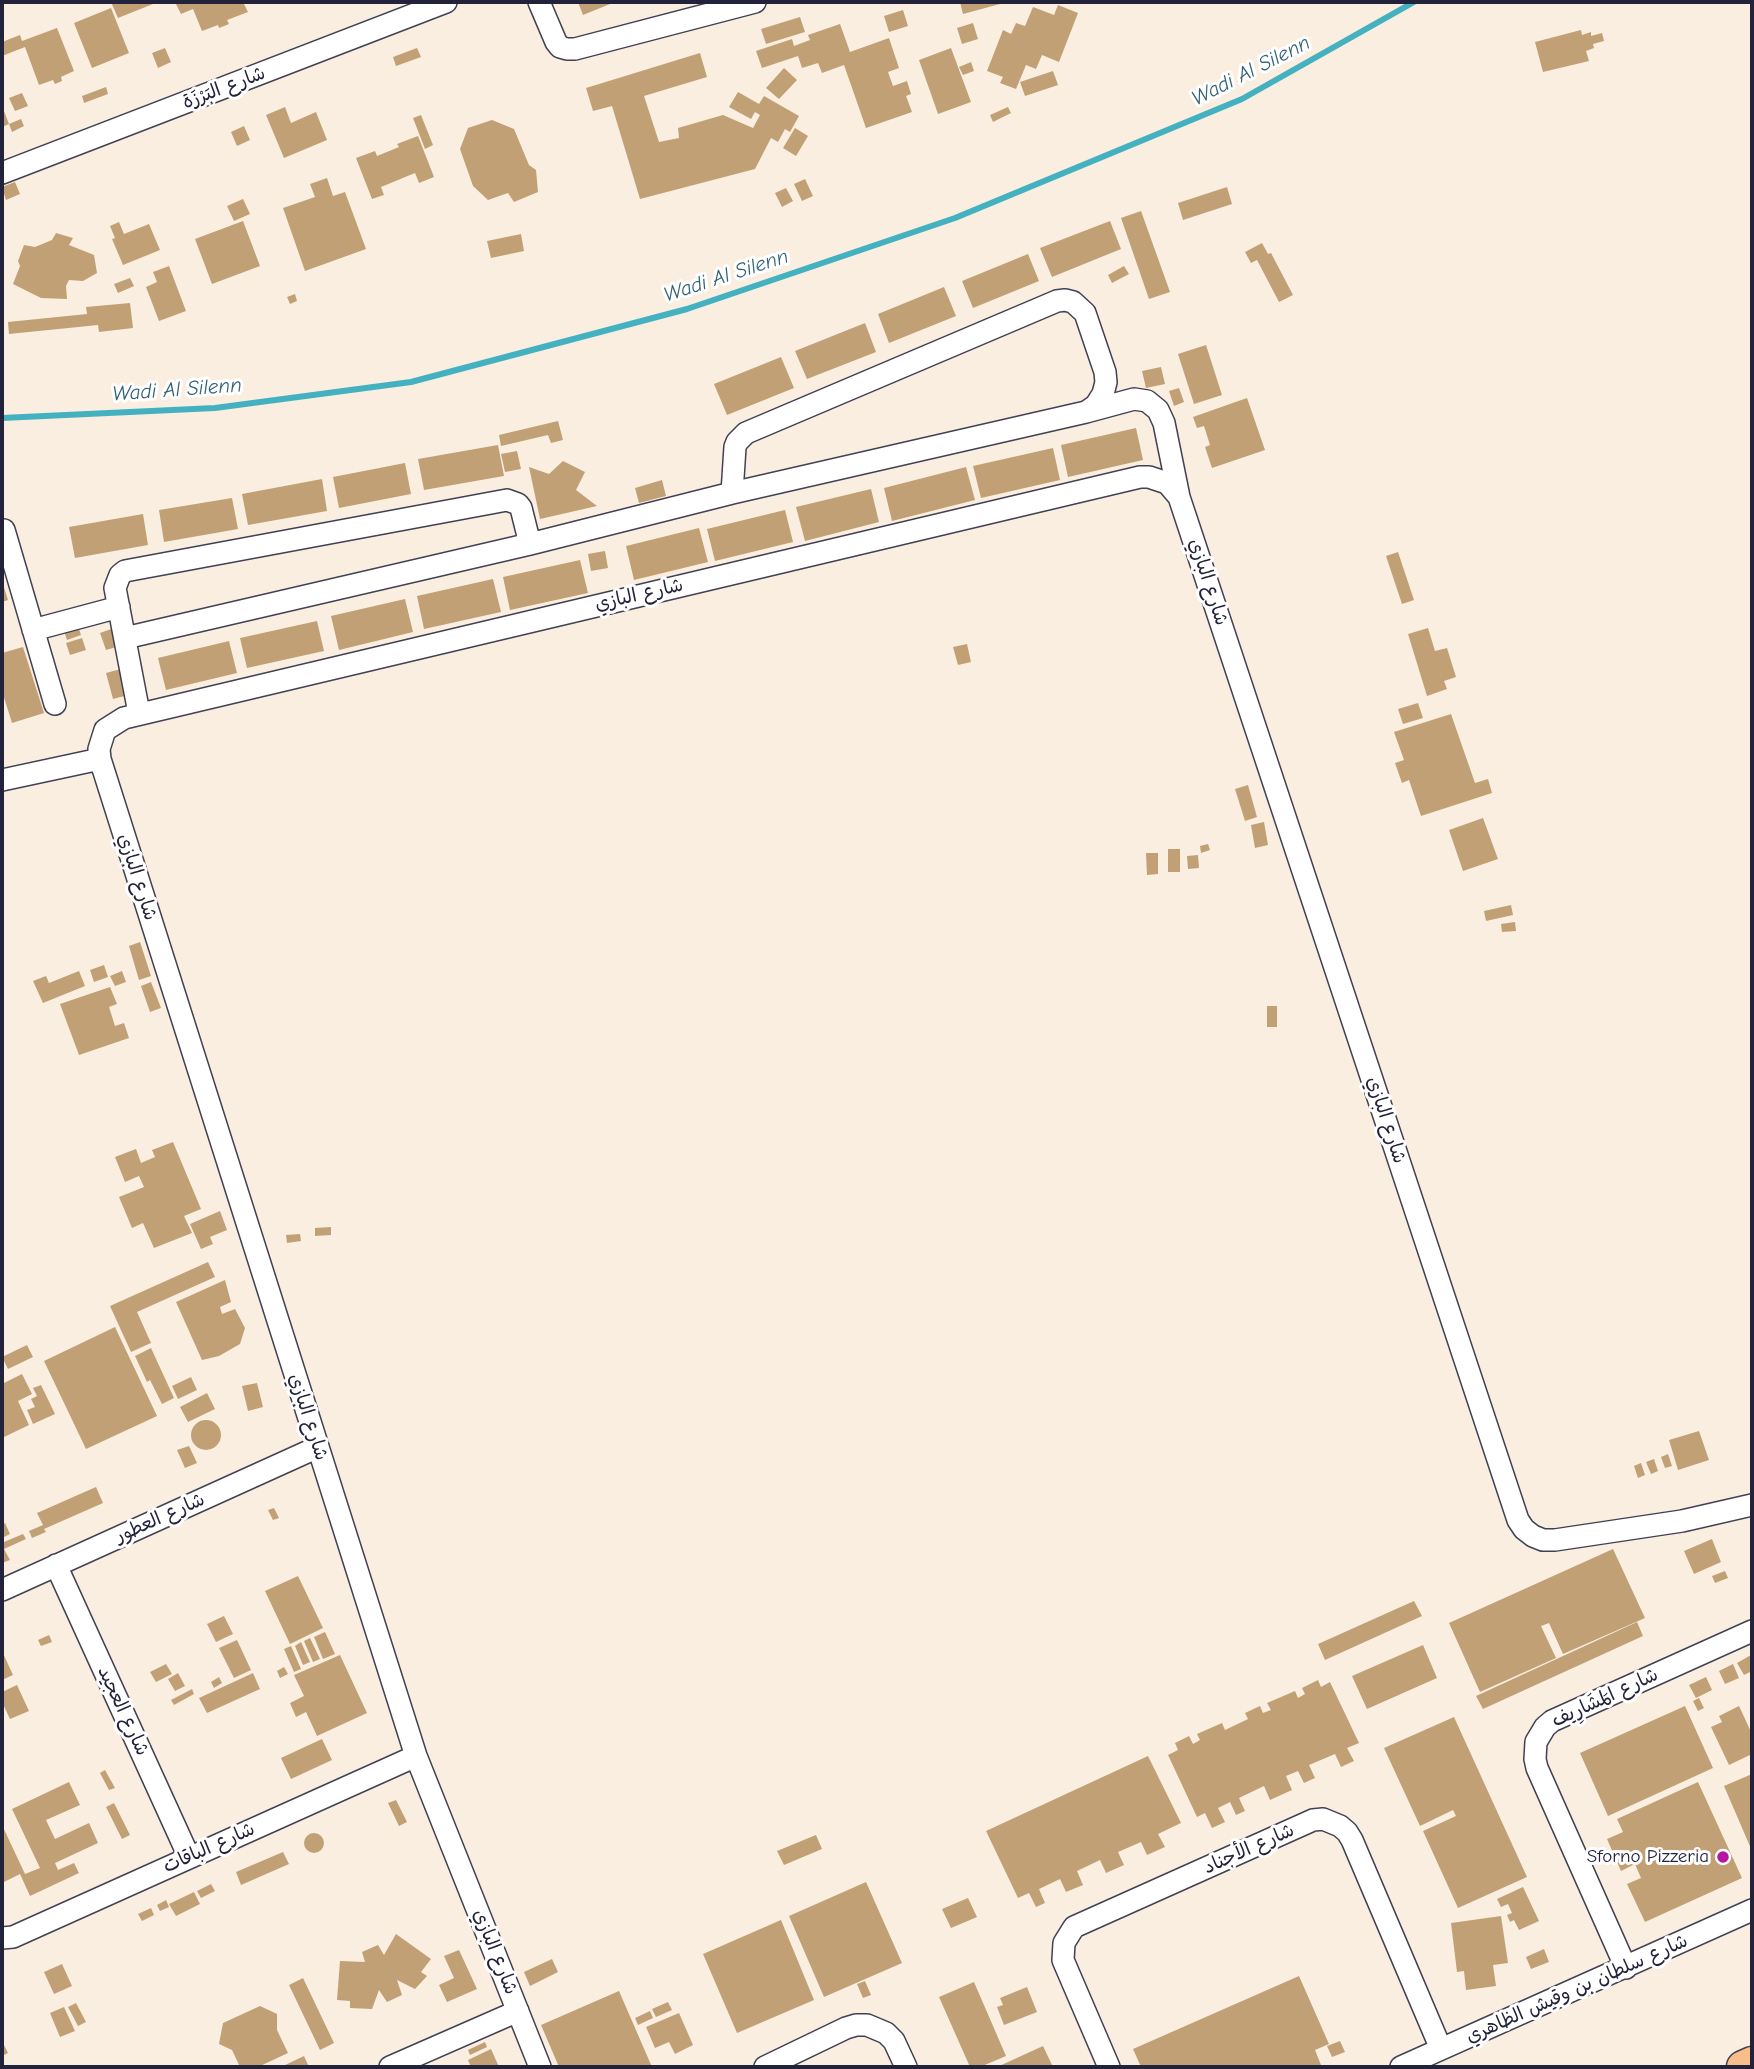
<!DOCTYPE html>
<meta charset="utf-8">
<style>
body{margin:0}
#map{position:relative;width:1754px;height:2069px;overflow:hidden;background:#faeee0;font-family:"Comic Neue",sans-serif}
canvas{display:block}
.frame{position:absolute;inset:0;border:4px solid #22223b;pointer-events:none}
</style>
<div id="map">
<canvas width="1754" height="2069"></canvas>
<div class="frame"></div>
</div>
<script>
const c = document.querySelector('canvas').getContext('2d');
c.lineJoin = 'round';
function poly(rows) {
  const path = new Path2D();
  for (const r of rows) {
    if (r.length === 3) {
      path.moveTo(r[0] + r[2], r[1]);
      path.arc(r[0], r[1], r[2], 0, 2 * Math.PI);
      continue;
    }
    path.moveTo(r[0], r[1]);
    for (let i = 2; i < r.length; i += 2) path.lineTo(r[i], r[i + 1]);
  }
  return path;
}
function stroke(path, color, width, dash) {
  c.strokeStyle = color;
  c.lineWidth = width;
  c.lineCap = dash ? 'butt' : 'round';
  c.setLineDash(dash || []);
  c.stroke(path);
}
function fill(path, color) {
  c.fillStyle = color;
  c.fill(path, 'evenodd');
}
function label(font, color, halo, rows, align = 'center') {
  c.font = font + ' "Comic Neue","Playpen Sans Arabic",sans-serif';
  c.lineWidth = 6;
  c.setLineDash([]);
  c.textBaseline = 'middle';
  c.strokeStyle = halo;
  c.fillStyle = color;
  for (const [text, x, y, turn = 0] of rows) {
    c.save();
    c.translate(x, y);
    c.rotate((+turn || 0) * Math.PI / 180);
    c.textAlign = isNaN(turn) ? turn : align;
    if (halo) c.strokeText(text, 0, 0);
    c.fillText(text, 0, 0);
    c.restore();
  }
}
stroke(poly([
 [2,418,215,408,411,382,687,309,955,218,1242,99,1414,2]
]), '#44b1c1', 6);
fill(poly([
 [111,2,158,2,118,18],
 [175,2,243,2,248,12,227,20,229,24,219,28,218,25,202,31,193,9,181,14],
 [578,2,615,2,583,15],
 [960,2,999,2,1000,4,963,14],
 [1058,5,1078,13,1059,62,1042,55,1036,69,1026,65,1016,89,1000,83,1003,77,987,71,1003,30,1011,34,1016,23,1025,26,1033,7,1054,15],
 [111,8,129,53,92,68,74,23],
 [903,10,908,26,889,32,884,16],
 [800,17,805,32,766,44,761,29],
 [973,23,978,39,962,44,957,28],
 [840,24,850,52,889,38,899,68,888,72,893,86,907,81,911,94,906,96,912,112,866,128,844,65,822,73,818,63,802,68,798,56,762,68,756,51,792,39,794,46,810,40,808,35],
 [57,28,74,71,61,77,62,81,55,84,53,80,39,85,25,47,2,56,2,42,20,35,22,41],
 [1581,30,1582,35,1591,32,1591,36,1602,33,1604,41,1593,44,1594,48,1586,51,1589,61,1543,72,1535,42],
 [165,48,171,62,158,68,152,53],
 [417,48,421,57,396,66,393,57],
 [951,48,971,102,938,114,919,60],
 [700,53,707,77,644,96,659,142,679,138,678,128,723,115,753,128,760,115,755,112,751,119,729,107,738,92,759,104,764,96,799,116,790,132,785,129,778,142,771,138,755,169,640,199,612,106,593,111,586,88],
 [971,62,974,71,963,75,959,67],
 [784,68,797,80,779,99,766,88],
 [1053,71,1058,85,1025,96,1020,82],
 [106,87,108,94,84,103,82,96],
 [22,93,28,106,15,111,9,98],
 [2,106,9,124,2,127],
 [285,107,291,123,316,112,327,140,284,158,266,115],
 [1008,107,1011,113,993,122,990,115],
 [421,115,433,145,425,149,413,118],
 [21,119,24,126,12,132,9,124],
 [492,120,514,129,529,165,536,170,538,192,514,202,508,193,488,200,473,186,460,149,468,128],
 [244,126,250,140,237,146,231,132],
 [795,128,808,136,796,156,783,148],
 [418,136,434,177,419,183,415,173,381,187,384,195,372,199,356,158,375,151,377,156,399,147,397,144],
 [327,178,333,196,345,192,366,249,305,271,283,208,315,197,310,184],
 [805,179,813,196,802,201,794,184],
 [15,182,20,194,6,200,2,187],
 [1227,187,1232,204,1183,220,1178,203],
 [786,188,793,201,782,207,775,193],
 [243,199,250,214,234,221,227,206],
 [1141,211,1170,292,1149,299,1121,218],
 [243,221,260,266,212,284,195,239],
 [1110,221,1121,249,1052,277,1040,248],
 [119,222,124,234,149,224,160,250,123,265,112,239,115,238,110,226],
 [56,233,73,238,69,245,94,255,97,273,83,281,69,280,66,286,67,299,41,298,13,284,20,266,18,261,24,245,35,247,52,240],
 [521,234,524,251,491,258,487,241],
 [1262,243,1268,254,1271,253,1293,295,1279,302,1257,260,1251,263,1245,252],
 [1028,254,1039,281,973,308,962,281],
 [169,266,186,311,159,321,146,287,157,282,153,272],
 [1124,266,1129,274,1112,283,1108,275],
 [130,278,134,286,118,293,114,284],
 [944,287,956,316,889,343,878,314],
 [295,294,297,301,290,304,287,297],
 [130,303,133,328,99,332,98,325,9,334,8,322,87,314,86,307],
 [865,323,876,352,807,379,795,351],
 [1206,345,1222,395,1194,404,1178,354],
 [781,357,794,388,727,415,714,384],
 [1161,367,1165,384,1146,388,1142,371],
 [1179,388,1184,402,1174,406,1169,391],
 [1247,398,1265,450,1212,468,1205,447,1210,445,1204,426,1197,428,1193,417],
 [558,421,563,440,551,443,548,435,501,446,499,435],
 [1136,428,1143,460,1068,477,1061,445],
 [498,445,504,476,424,490,418,459],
 [1053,448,1060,480,981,498,973,466],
 [517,451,521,469,505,472,501,454],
 [563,461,585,472,576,490,597,506,540,519,529,467,549,474],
 [405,463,411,494,339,508,333,477],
 [966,467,975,500,892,521,884,488],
 [322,479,327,511,248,525,242,494],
 [662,480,666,496,639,503,635,488],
 [871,489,879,522,805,541,796,507],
 [232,498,238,529,164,542,159,510],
 [785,510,793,542,715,561,707,529],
 [143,514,148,545,75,558,69,527],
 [699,528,708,562,634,580,626,546],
 [605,551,608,568,591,571,588,554],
 [1398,552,1414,600,1402,604,1386,556],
 [580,560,588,593,510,610,503,577],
 [493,579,501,612,424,629,417,596],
 [2,581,8,600,2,602],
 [405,599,413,632,339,650,331,616],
 [317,621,324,651,247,668,240,638],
 [77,623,81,635,67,640,63,628],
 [114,628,120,646,106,650,100,633],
 [1428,628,1435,651,1447,648,1456,677,1444,681,1447,689,1427,696,1408,634],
 [82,638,86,650,70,655,66,643],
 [229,641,237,673,166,690,158,658],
 [967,644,971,662,958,665,953,647],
 [23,647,44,713,12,723,2,691,2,653],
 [121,669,128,695,113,699,106,673],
 [1418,703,1423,718,1403,724,1398,709],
 [1451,714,1475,783,1488,779,1492,793,1421,816,1409,780,1402,783,1395,763,1404,760,1394,732],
 [1248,785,1257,817,1245,821,1235,789],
 [1483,818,1498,859,1463,871,1449,830],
 [1264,822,1268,845,1255,848,1251,825],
 [1208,844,1210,850,1201,853,1200,846],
 [1168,849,1180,849,1180,872,1168,872],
 [1146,853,1158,853,1158,874,1147,875],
 [1198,855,1199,868,1188,869,1187,856],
 [1511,905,1513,915,1486,921,1484,911],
 [1515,922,1516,931,1502,932,1501,924],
 [140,942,151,976,139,980,129,946],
 [104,965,108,977,94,982,90,970],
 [79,971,85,986,43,1003,33,981,46,976,49,983],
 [122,971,126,982,115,986,110,976],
 [151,982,161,1008,150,1012,141,986],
 [110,987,117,1004,109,1007,115,1026,124,1023,129,1038,79,1055,60,1004],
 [1267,1006,1277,1006,1277,1027,1267,1027],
 [173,1142,201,1209,184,1216,192,1233,154,1248,143,1223,132,1228,119,1197,144,1187,139,1176,125,1182,115,1157,136,1149,141,1163,155,1157,152,1150],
 [220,1211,227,1230,210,1237,213,1244,201,1249,190,1224],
 [331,1227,331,1235,315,1236,315,1228],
 [300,1234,301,1241,287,1243,286,1235],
 [208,1262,215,1277,137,1312,151,1343,131,1352,110,1306],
 [225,1280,231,1302,220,1307,222,1314,235,1309,245,1328,240,1344,219,1356,202,1360,176,1302],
 [115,1327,157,1416,86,1449,44,1361],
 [27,1345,33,1357,8,1369,2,1357],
 [151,1348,174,1398,162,1404,150,1380,147,1382,135,1356],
 [22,1374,32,1394,18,1401,29,1425,2,1438,2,1384],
 [191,1377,197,1390,178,1399,172,1386],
 [257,1383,263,1407,248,1411,242,1386],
 [41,1385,55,1414,33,1424,27,1410,35,1407,31,1399,37,1396,33,1388],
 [207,1393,215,1409,188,1422,180,1407],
 [206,1435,15],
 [1699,1431,1709,1460,1678,1470,1669,1440],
 [189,1446,197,1463,185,1468,177,1450],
 [1668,1454,1672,1466,1665,1468,1661,1457],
 [1654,1459,1658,1471,1651,1474,1646,1462],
 [1641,1463,1645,1475,1638,1478,1634,1466],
 [96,1487,103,1503,44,1529,46,1532,32,1538,29,1531,43,1525,37,1513],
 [274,1508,279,1518,273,1520,268,1510],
 [5,1523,10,1534,2,1538,2,1524],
 [23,1534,26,1539,4,1549,10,1560,2,1563,2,1538,4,1542],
 [1712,1539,1721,1562,1694,1574,1684,1551],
 [1613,1549,1645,1618,1563,1654,1549,1623,1541,1626,1556,1658,1480,1692,1449,1623],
 [1725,1571,1728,1578,1715,1583,1712,1576],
 [298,1576,323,1628,290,1644,265,1591],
 [1414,1601,1422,1616,1325,1660,1318,1644],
 [224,1616,233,1634,216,1642,207,1624],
 [1637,1622,1643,1636,1483,1709,1476,1696],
 [325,1632,335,1654,323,1659,314,1637],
 [49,1635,52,1642,41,1646,38,1640],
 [310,1638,320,1659,313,1662,304,1641],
 [237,1640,251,1670,234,1678,219,1648],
 [301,1642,310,1662,303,1665,295,1646],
 [1423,1645,1437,1678,1367,1709,1352,1676],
 [291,1646,301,1669,294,1672,284,1649],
 [2,1651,13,1675,2,1680],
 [340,1655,367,1713,317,1736,306,1712,296,1717,290,1703,304,1696,294,1675],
 [1751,1655,1752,1671,1744,1675,1737,1663],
 [166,1664,172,1674,156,1682,150,1672],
 [1733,1664,1739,1678,1725,1684,1719,1671],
 [284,1667,288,1674,280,1678,277,1671],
 [178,1673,185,1686,175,1691,168,1679],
 [253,1673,260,1689,207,1713,199,1698],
 [219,1677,222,1683,214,1688,211,1682],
 [1706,1677,1712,1690,1696,1698,1689,1685],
 [1318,1680,1321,1687,1330,1682,1359,1743,1347,1748,1354,1761,1341,1767,1335,1754,1309,1765,1315,1778,1304,1783,1298,1771,1286,1776,1292,1790,1270,1800,1264,1786,1239,1798,1245,1811,1236,1815,1230,1802,1218,1808,1225,1822,1212,1828,1205,1813,1197,1817,1168,1755,1178,1750,1175,1743,1189,1736,1193,1744,1200,1740,1197,1734,1222,1723,1225,1730,1248,1719,1245,1713,1260,1706,1263,1713,1271,1710,1267,1703,1295,1691,1298,1698,1305,1694,1302,1688],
 [17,1685,29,1711,10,1719,2,1702,2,1692],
 [192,1689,194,1694,174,1705,171,1700],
 [1699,1698,1704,1708,1698,1711,1693,1701],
 [1685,1706,1713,1768,1608,1816,1580,1753],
 [1739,1706,1752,1734,1752,1754,1729,1765,1711,1727,1722,1722,1719,1716],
 [1454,1717,1527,1877,1458,1908,1423,1831,1456,1816,1453,1810,1420,1826,1384,1748],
 [322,1739,332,1760,291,1779,281,1758],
 [1148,1756,1181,1823,1158,1834,1165,1847,1147,1855,1141,1842,1118,1852,1124,1865,1106,1873,1100,1860,1077,1871,1083,1885,1066,1892,1060,1879,1039,1889,1045,1903,1036,1907,1029,1893,1018,1898,986,1831],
 [105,1770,115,1788,109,1790,100,1773],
 [1752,1774,1752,1851,1724,1786],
 [69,1782,80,1805,46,1820,55,1839,89,1823,98,1843,55,1863,58,1870,74,1863,79,1873,30,1896,20,1874,2,1883,2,1825,25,1874,40,1868,12,1809],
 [1698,1782,1742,1878,1645,1922,1627,1884,1641,1878,1635,1864,1621,1871,1607,1839,1623,1832,1617,1819],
 [396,1800,407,1822,399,1826,388,1803],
 [114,1803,130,1835,122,1839,106,1807],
 [314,1843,10],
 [816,1835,822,1849,784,1865,777,1851],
 [283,1852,289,1864,241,1885,236,1872],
 [866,1882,902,1963,824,1997,789,1916],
 [211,1884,215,1891,201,1898,197,1891],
 [1523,1887,1539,1921,1519,1930,1514,1920,1510,1922,1507,1915,1512,1913,1508,1904,1501,1907,1497,1899],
 [194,1892,200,1904,176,1916,169,1904],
 [968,1898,977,1917,951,1928,942,1909],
 [166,1900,169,1907,160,1911,157,1905],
 [151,1908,154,1915,142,1921,138,1914],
 [1501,1916,1508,1963,1493,1965,1496,1986,1466,1990,1464,1971,1457,1972,1451,1923],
 [781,1920,814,2000,737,2033,703,1954],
 [396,1934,431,1959,421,1972,427,1976,415,1989,397,1980,402,1995,387,2002,379,1990,372,2009,350,2008,350,2001,337,2000,340,1961,365,1962,362,1952,378,1945,384,1955],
 [1544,1949,1549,1962,1531,1969,1526,1957],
 [459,1950,477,1989,447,2002,439,1985,454,1978,444,1956],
 [552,1959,558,1972,530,1986,524,1972],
 [62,1964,72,1986,54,1994,44,1972],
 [1299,1976,1329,2044,1315,2050,1321,2065,1316,2067,1141,2067,1133,2049],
 [303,1978,334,2043,320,2050,289,1985],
 [865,1981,871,1995,863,1998,857,1984],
 [974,1982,1006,2056,980,2067,970,2067,939,1997],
 [1027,1987,1037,2012,1004,2025,997,2007,1003,2005,1000,1998],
 [619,1991,652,2067,559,2067,541,2025],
 [668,2002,672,2010,656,2017,652,2009],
 [76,2003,86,2022,78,2026,68,2007],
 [260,2006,277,2014,277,2030,288,2053,258,2067,240,2067,232,2050,219,2044,223,2023],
 [64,2007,75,2031,60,2037,50,2013],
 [650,2011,653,2018,638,2025,635,2018],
 [679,2013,693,2045,675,2054,669,2042,655,2048,646,2027],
 [2,2041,8,2053,2,2056],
 [1340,2041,1345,2052,1332,2057,1327,2046],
 [485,2042,487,2047,470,2055,468,2050],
 [1043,2046,1053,2067,997,2067],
 [491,2049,499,2067,471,2067,468,2060],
 [304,2056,309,2067,281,2067]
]), '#c1a075');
const minor = poly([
 [539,2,556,42,560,47,567,49,575,49,755,2],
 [2,173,446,2],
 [732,493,735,447,737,442,746,433,1057,301,1065,300,1073,302,1085,313,1105,372,1106,382,1103,394,1096,405,1086,412],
 [4,530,55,704],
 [33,630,119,607],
 [125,638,530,544,732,493,1086,412,1134,399,1147,401,1158,410,1164,423,1179,497],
 [139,713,115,588,120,575,125,571,507,500,518,504,521,508,530,544],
 [2,780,100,759],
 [56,1565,189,1857],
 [2,1590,318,1447],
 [2,1938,13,1937,416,1756],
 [1626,1968,1537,1768,1535,1759,1536,1742,1545,1727,1552,1721,1752,1631],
 [390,2067,518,2011],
 [540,2067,416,1756,100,759,99,749,105,730,124,718,1140,477,1149,477,1167,483,1179,497,1518,1520,1524,1529,1533,1536,1543,1540,1555,1540,1682,1521,1752,1505],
 [765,2067,846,2028,856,2025,867,2025,886,2033,894,2041,906,2067],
 [1109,2067,1063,1960,1064,1943,1074,1927,1313,1820,1323,1819,1340,1826,1347,1832,1352,1840,1441,2049],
 [1401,2067,1752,1910]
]);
const highway = poly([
 [1743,2067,1752,2063]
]);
stroke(minor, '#424154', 24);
stroke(highway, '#424154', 35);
stroke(minor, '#fff', 21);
stroke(highway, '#f8bd89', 32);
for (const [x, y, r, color] of [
 [1723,1857,7,"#b5179e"]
]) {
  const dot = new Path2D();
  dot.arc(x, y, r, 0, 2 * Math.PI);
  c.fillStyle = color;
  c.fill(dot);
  stroke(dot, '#fff', 2.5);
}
label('19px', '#22223b', '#fff', [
 ["شارع البَرْزَة",224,88,-21],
 ["شارع البازي",1208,582,72],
 ["شارع البازي",639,595,-13],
 ["شارع البازي",137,877,72],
 ["شارع البازي",1386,1120,72],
 ["شارع البازي",308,1417,72],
 ["شارع العطور",160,1518,-24],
 ["شارع المَشَارِيف",1605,1698,-25],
 ["شارع العجيد",123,1711,65],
 ["شارع الباقات",209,1848,-24],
 ["شارع الأجناد",1249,1849,-24],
 ["شارع البازي",495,1952,68],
 ["شارع سلطان بن وقيش الظاهري",1577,1989,-24]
]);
label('19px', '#22223b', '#fff', [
 ["Sforno Pizzeria",1709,1857]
], 'right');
label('italic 21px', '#316277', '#fff', [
 ["Wadi Al Silenn",1251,71,-27],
 ["Wadi Al Silenn",726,276,-18],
 ["Wadi Al Silenn",177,390,-4]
]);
</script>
